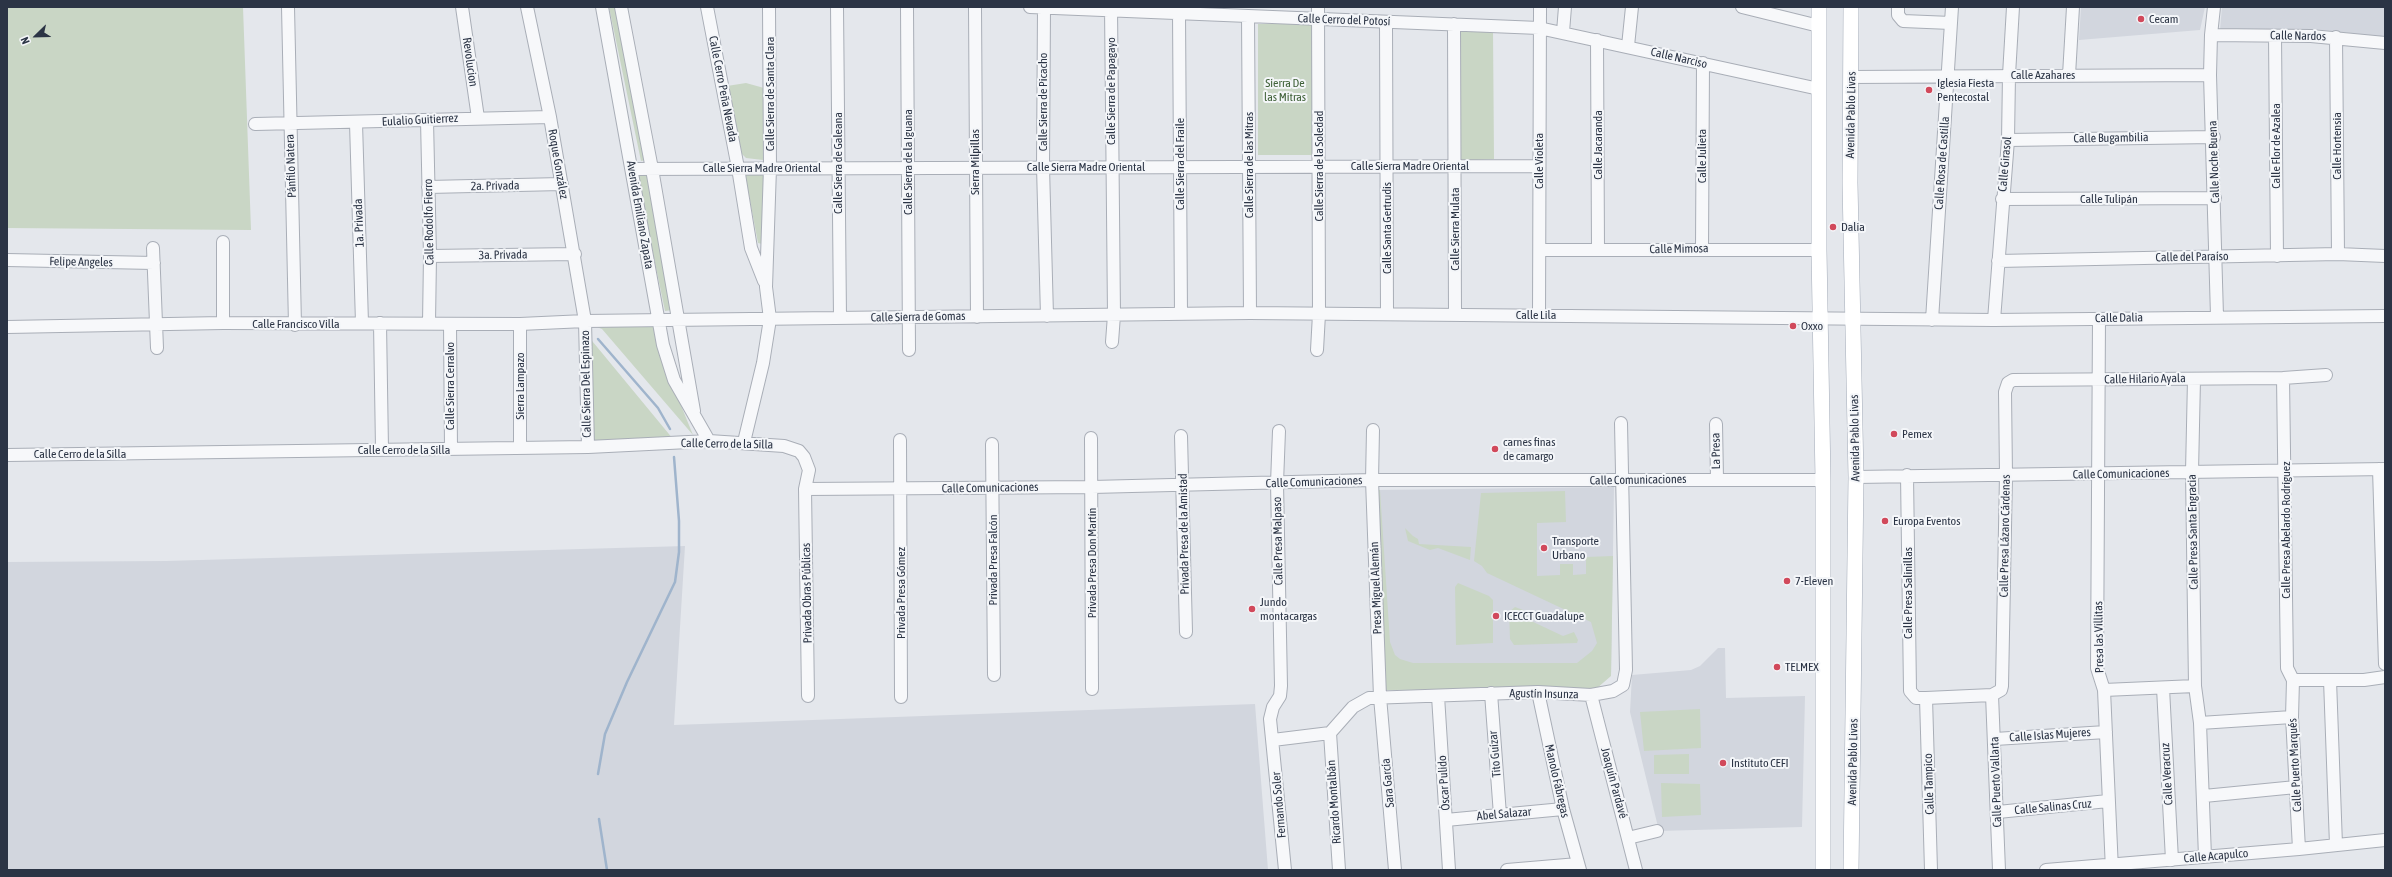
<!DOCTYPE html>
<meta charset="utf-8">
<style>
body{margin:0}
#map{position:relative;width:2392px;height:877px;overflow:hidden;background:#e4e7ec;font-family:"Asap Condensed",sans-serif}
canvas{display:block}
.frame{position:absolute;inset:0;border:8px solid #2b3445;pointer-events:none}
.north{position:absolute;left:16px;top:16px;width:40px;height:40px;-webkit-text-stroke:3px #f4f6f9;paint-order:stroke;rotate:247deg;font-size:11px;font-weight:700;line-height:16px;text-align:center;color:#2b3445}
.north::after{content:'';display:block;margin:auto;width:14px;height:18px;background:#2b3445;clip-path:polygon(50% 0,100% 100%,50% 72%,0 100%)}
</style>
<div id="map">
<canvas width="2392" height="877"></canvas>
<div class="frame"></div>
<div class="north">N</div>
</div>
<script>
const c = document.querySelector('canvas').getContext('2d');
c.lineJoin = 'round';
function fill(path, color) {
  c.fillStyle = color;
  c.fill(path, 'evenodd');
}
function poly(rows) {
  const path = new Path2D();
  for (const r of rows) {
    path.moveTo(r[0], r[1]);
    for (let i = 2; i < r.length; i += 2) path.lineTo(r[i], r[i + 1]);
  }
  return path;
}
function stroke(path, color, width, dash) {
  c.strokeStyle = color;
  c.lineWidth = width;
  c.lineCap = dash ? 'butt' : 'round';
  c.setLineDash(dash || []);
  c.stroke(path);
}
function label(font, color, halo, rows, align = 'center') {
  c.font = font + ' "Asap Condensed",sans-serif';
  c.lineWidth = 4;
  c.setLineDash([]);
  c.textBaseline = 'middle';
  c.strokeStyle = halo;
  c.fillStyle = color;
  for (const [text, x, y, turn = 0] of rows) {
    c.save();
    c.translate(x, y);
    c.rotate((+turn || 0) * Math.PI / 180);
    c.textAlign = isNaN(turn) ? turn : align;
    if (halo) c.strokeText(text, 0, 0);
    c.fillText(text, 0, 0);
    c.restore();
  }
}
fill(poly([
 [2081,7,2205,7,2200,30,2079,40],
 [2222,7,2385,7,2385,37,2313,29,2220,30],
 [1614,487,1611,676,1382,690,1376,490],
 [685,546,674,725,1255,704,1268,870,7,870,7,562,166,561],
 [1718,648,1725,648,1726,698,1805,696,1802,827,1659,831,1630,712,1632,675,1691,670,1700,666]
]), '#d2d6de');
fill(poly([
 [7,7,243,7,251,230,7,228],
 [609,7,624,7,652,159,641,161],
 [1258,24,1313,24,1313,155,1258,155],
 [1493,30,1494,159,1459,161,1459,31],
 [746,83,764,88,769,156,763,160,746,158,742,154,727,86],
 [744,169,768,170,762,244,758,243],
 [654,170,680,309,665,311,636,171],
 [652,322,667,371,693,435,602,329,588,324],
 [588,336,678,445,595,442,592,438],
 [1376,490,1380,490,1390,642,1395,655,1400,659,1413,663,1577,663,1592,651,1597,643,1591,622,1487,573,1482,566,1474,561,1481,493,1565,491,1566,522,1537,523,1537,576,1560,575,1560,564,1573,564,1573,575,1586,574,1586,557,1613,556,1611,676,1596,689,1382,690],
 [1405,528,1413,536,1418,539,1419,544,1471,547,1470,560,1438,548,1430,550,1408,541],
 [1458,583,1489,596,1493,600,1493,643,1456,645,1455,587],
 [1515,607,1523,610,1529,620,1563,636,1574,632,1578,640,1577,643,1514,645,1510,639,1509,612],
 [1700,709,1701,748,1644,751,1640,712],
 [1689,754,1689,774,1654,774,1654,755],
 [1661,783,1700,784,1701,815,1662,817]
]), '#c9d6c5');
stroke(poly([
 [598,339,658,408,670,429],
 [598,774,605,734,627,682,675,582,679,552,679,521,674,457],
 [599,819,607,870]
]), '#9fb4cc', 2.5);
const minor = poly([
 [288,7,295,325],
 [462,7,478,118],
 [527,7,550,117,585,321,588,447],
 [602,7,663,345,674,380,709,441],
 [621,7,652,169,694,411],
 [707,7,738,168,751,248,764,281],
 [837,7,840,318],
 [907,7,909,350],
 [975,7,977,317],
 [1030,7,1539,28,1819,89],
 [1111,7,1114,315,1112,342],
 [1742,7,1819,26],
 [1898,7,1898,15,1903,21,1951,23],
 [2214,7,2211,35,2210,75,2217,316],
 [1044,8,1043,167,1047,316],
 [1179,13,1181,314],
 [1248,16,1250,313],
 [1386,22,1387,314],
 [1454,24,1455,314],
 [1563,32,1565,7],
 [2211,35,2311,36,2385,43],
 [2275,36,2277,256],
 [2336,37,2338,254],
 [1597,40,1598,250],
 [1628,46,1632,7],
 [2069,75,2073,7],
 [1851,77,2210,75],
 [427,120,430,256,429,323],
 [356,123,362,323],
 [255,124,550,117],
 [2008,140,2214,137],
 [632,169,1539,166],
 [428,187,562,184],
 [2002,199,2215,198],
 [153,248,157,348],
 [1702,248,1703,63],
 [1540,250,1819,250],
 [430,256,575,254],
 [7,260,154,263],
 [1998,261,2338,254,2385,256],
 [1539,315,1540,7],
 [2099,319,2097,668,2104,690,2112,870],
 [1932,320,1952,7],
 [1994,320,2008,140,2009,75,2013,7],
 [223,323,223,242],
 [380,323,382,449],
 [450,324,451,449],
 [7,327,223,323,520,324,585,321,1250,313,1994,320,2385,316],
 [1317,350,1319,314,1318,7],
 [2283,378,2287,668,2293,680],
 [2194,379,2192,472,2195,686,2200,723,2205,857],
 [1716,424,1717,479],
 [1373,430,1372,480,1380,697,1395,870],
 [1279,431,1277,483,1281,686,1280,696,1273,707,1270,719,1285,870],
 [1181,436,1186,632],
 [1091,438,1092,689],
 [900,440,901,697],
 [744,442,763,363,770,319,766,287,770,168,769,7],
 [992,444,994,675],
 [520,448,520,324],
 [7,455,588,447,709,441,784,446,799,451,804,457,809,470,805,489,808,696],
 [2379,469,2385,664],
 [1907,475,1910,691,1916,698,1926,698,1992,695,2001,690,2002,686,2006,475,2005,392,2008,383,2013,380,2283,378,2326,375],
 [1856,477,2385,469],
 [805,489,1092,487,1372,480,1823,480],
 [2293,680,2292,717,2299,849],
 [2293,680,2364,680,2385,677],
 [2330,680,2336,845],
 [2163,688,2172,860],
 [2104,690,2195,686],
 [1538,692,1563,809,1580,870],
 [1491,693,1500,815],
 [1591,695,1636,870],
 [1992,695,1999,870],
 [1438,696,1449,870],
 [1926,698,1931,870],
 [2200,723,2292,717],
 [1330,733,1339,870],
 [1995,739,2106,732],
 [1273,740,1330,733,1353,707,1369,698,1538,692,1591,695,1613,691,1623,685,1626,670,1621,423],
 [2204,796,2296,787],
 [1998,812,2108,801],
 [1446,820,1563,809],
 [1628,838,1657,831],
 [1507,870,1578,864],
 [2046,870,2299,849,2385,840]
]);
const major = poly([
 [1819,7,1819,250,1823,480,1823,870],
 [1851,7,1850,183,1856,477,1851,870]
]);
stroke(minor, '#a9aeb7', 14);
stroke(major, '#a3abb8', 16);
stroke(minor, '#f7f8fa', 12);
stroke(major, '#fff', 15);
for (const [x, y, r, color] of [
 [2141,19,4,"#d1495b"],
 [1929,90,4,"#d1495b"],
 [1833,227,4,"#d1495b"],
 [1793,326,4,"#d1495b"],
 [1894,434,4,"#d1495b"],
 [1495,449,4,"#d1495b"],
 [1885,521,4,"#d1495b"],
 [1544,548,4,"#d1495b"],
 [1787,581,4,"#d1495b"],
 [1252,609,4,"#d1495b"],
 [1496,616,4,"#d1495b"],
 [1777,667,4,"#d1495b"],
 [1723,763,4,"#d1495b"]
]) {
  const dot = new Path2D();
  dot.arc(x, y, r, 0, 2 * Math.PI);
  c.fillStyle = color;
  c.fill(dot);
  stroke(dot, '#f4f6f9', 1.5);
}
label('12px', '#2b3445', '#f4f6f9', [
 ["Cecam",2149,19],
 ["Iglesia Fiesta",1937,83],
 ["Pentecostal",1937,97],
 ["Dalia",1841,227],
 ["Oxxo",1801,326],
 ["Pemex",1902,434],
 ["carnes finas",1503,442],
 ["de camargo",1503,456],
 ["Europa Eventos",1893,521],
 ["Transporte",1552,541],
 ["Urbano",1552,555],
 ["7-Eleven",1795,581],
 ["Jundo",1260,602],
 ["montacargas",1260,616],
 ["ICECCT Guadalupe",1504,616],
 ["TELMEX",1785,667],
 ["Instituto CEFI",1731,763]
], 'left');
label('12px', '#2b3445', '#f4f6f9', [
 ["Calle Cerro del Potosí",1344,20,2],
 ["Calle Nardos",2298,36,1],
 ["Calle Narciso",1679,58,13],
 ["Revolucion",470,62,82],
 ["Calle Azahares",2043,75],
 ["Calle Cerro Peña Nevada",723,89,79],
 ["Calle Sierra de Papagayo",1111,91,-90],
 ["Calle Sierra de Santa Clara",770,94,-90],
 ["Calle Sierra de Picacho",1043,102,-90],
 ["Avenida Pablo Livas",1851,115,-89],
 ["Eulalio Guitierrez",420,120,-3],
 ["Calle Bugambilia",2111,138,-1],
 ["Calle Jacaranda",1598,145,-90],
 ["Calle Flor de Azalea",2276,146,-90],
 ["Calle Hortensia",2337,146,-90],
 ["Calle Julieta",1702,156,-90],
 ["Calle Violeta",1539,161,-90],
 ["Calle Sierra de la Iguana",908,162,-90],
 ["Sierra Milpillas",975,162,-90],
 ["Calle Noche Buena",2214,162,-92],
 ["Calle Sierra de Galeana",838,163,-90],
 ["Calle Rosa de Castilla",1942,163,-86],
 ["Roque González",558,164,80],
 ["Calle Sierra del Fraile",1180,164,-90],
 ["Calle Girasol",2005,164,-85],
 ["Calle Sierra de las Mitras",1249,165,-90],
 ["Pánfilo Natera",291,166,-92],
 ["Calle Sierra de la Soledad",1319,166,-90],
 ["Calle Sierra Madre Oriental",1410,166],
 ["Calle Sierra Madre Oriental",1086,167],
 ["Calle Sierra Madre Oriental",762,168],
 ["2a. Privada",495,186,-1],
 ["Calle Tulipán",2109,199],
 ["Avenida Emiliano Zapata",640,215,80],
 ["Calle Rodolfo Fierro",429,222,-91],
 ["1a. Privada",359,223,-92],
 ["Calle Santa Gertrudis",1387,228,-90],
 ["Calle Sierra Mulata",1455,229,-90],
 ["Calle Mimosa",1679,249,-1],
 ["3a. Privada",503,255,-1],
 ["Calle del Paraíso",2192,257,-1],
 ["Felipe Angeles",81,262,1],
 ["Calle Lila",1536,315],
 ["Calle Sierra de Gomas",918,317,-1],
 ["Calle Dalia",2119,318,-1],
 ["Calle Francisco Villa",296,324],
 ["Calle Hilario Ayala",2145,379,-1],
 ["Calle Sierra Del Espinazo",586,384,-91],
 ["Calle Sierra Cerralvo",450,386,-90],
 ["Sierra Lampazo",520,386,-90],
 ["Avenida Pablo Livas",1855,438,-91],
 ["Calle Cerro de la Silla",727,444,1],
 ["Calle Cerro de la Silla",404,450],
 ["La Presa",1716,451,-91],
 ["Calle Cerro de la Silla",80,454],
 ["Calle Comunicaciones",2121,474,-1],
 ["Calle Comunicaciones",1638,480,-1],
 ["Calle Comunicaciones",1314,482,-2],
 ["Calle Comunicaciones",990,488,-1],
 ["Calle Presa Abelardo Rodríguez",2286,530,-90],
 ["Calle Presa Santa Engracia",2193,532,-91],
 ["Privada Presa de la Amistad",1184,534,-91],
 ["Calle Presa Lázaro Cárdenas",2005,536,-89],
 ["Calle Presa Malpaso",1278,541,-91],
 ["Privada Presa Falcón",993,560,-90],
 ["Privada Presa Don Martín",1092,563,-90],
 ["Presa Miguel Alemán",1376,588,-92],
 ["Privada Obras Públicas",807,593,-91],
 ["Privada Presa Gómez",901,593,-90],
 ["Calle Presa Salinillas",1908,593,-90],
 ["Presa las Villitas",2099,637,-91],
 ["Agustín Insunza",1544,694,1],
 ["Calle Islas Mujeres",2050,735,-4],
 ["Tito Guízar",1495,754,-95],
 ["Avenida Pablo Livas",1853,762,-89],
 ["Calle Puerto Marqués",2295,765,-93],
 ["Calle Veracruz",2167,774,-93],
 ["Manolo Fábregas",1557,781,77],
 ["Calle Puerto Vallarta",1996,782,-92],
 ["Sara García",1388,783,-95],
 ["Óscar Pulido",1444,783,-94],
 ["Joaquín Pardavé",1614,783,75],
 ["Calle Tampico",1929,784,-92],
 ["Ricardo Montalbán",1334,802,-94],
 ["Fernando Soler",1279,805,-95],
 ["Calle Salinas Cruz",2053,807,-5],
 ["Abel Salazar",1504,814,-5],
 ["Calle Acapulco",2216,856,-5]
]);
label('12px', '#3f6138', '#f4f6f9', [
 ["Sierra De",1285,83],
 ["las Mitras",1285,97]
]);
</script>
